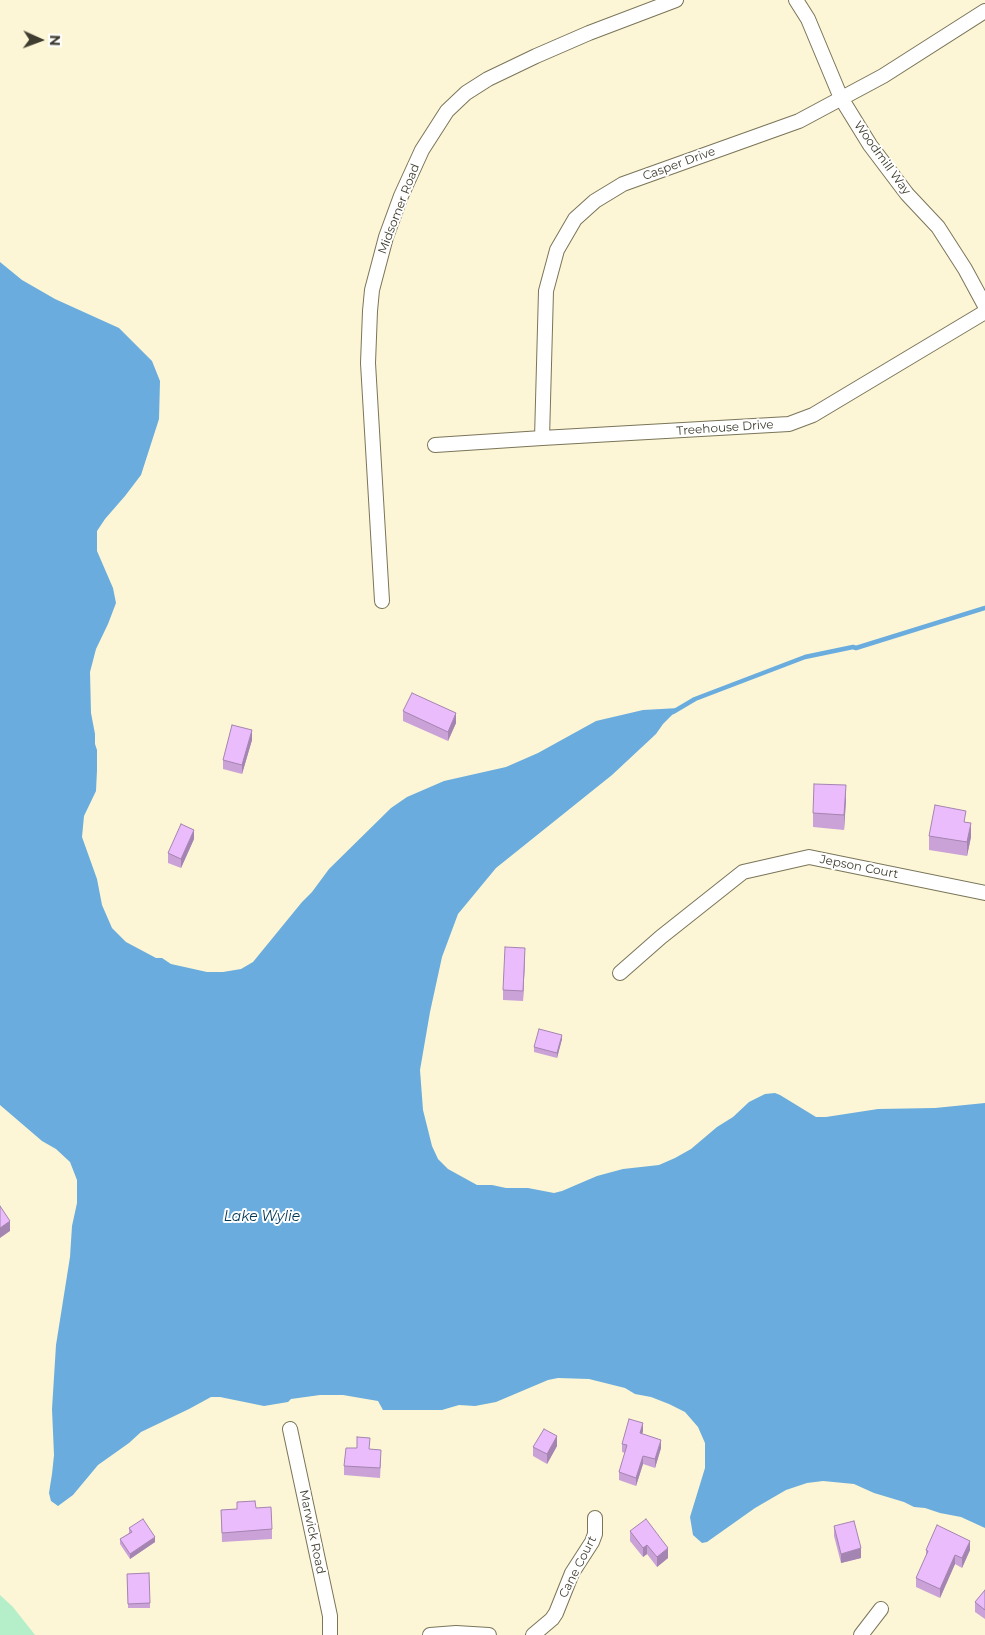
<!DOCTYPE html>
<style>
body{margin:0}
#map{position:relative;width:985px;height:1635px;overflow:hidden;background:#fcf6d6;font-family:Montserrat,sans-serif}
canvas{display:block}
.north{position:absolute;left:15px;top:15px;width:50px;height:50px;-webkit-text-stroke:4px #fff;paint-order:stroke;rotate:92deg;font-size:14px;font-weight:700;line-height:20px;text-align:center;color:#3f3d30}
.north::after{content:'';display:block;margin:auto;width:18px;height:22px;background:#3f3d30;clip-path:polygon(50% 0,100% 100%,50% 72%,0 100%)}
</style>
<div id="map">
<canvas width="985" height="1635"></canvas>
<div class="north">N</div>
</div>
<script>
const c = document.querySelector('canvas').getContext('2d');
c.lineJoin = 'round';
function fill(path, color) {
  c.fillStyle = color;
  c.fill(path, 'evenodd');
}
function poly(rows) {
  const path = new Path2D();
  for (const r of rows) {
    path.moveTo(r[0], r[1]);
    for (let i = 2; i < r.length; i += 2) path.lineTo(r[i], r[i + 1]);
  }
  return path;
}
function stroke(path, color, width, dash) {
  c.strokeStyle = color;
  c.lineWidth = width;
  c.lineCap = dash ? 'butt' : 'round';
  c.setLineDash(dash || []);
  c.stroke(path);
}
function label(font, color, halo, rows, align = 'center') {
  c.font = font + ' Montserrat,sans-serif';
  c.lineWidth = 4;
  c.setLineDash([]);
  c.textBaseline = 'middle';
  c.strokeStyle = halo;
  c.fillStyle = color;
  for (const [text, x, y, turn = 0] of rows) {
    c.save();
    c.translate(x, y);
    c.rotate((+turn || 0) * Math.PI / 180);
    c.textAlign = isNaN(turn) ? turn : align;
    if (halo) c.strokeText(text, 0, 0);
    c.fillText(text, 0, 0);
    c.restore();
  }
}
fill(poly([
 [0,1595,13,1607,35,1635,0,1635]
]), '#b5efca');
fill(poly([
 [0,262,22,280,55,299,119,328,152,361,160,381,159,419,141,475,125,496,105,519,97,531,97,551,113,588,116,603,108,624,96,649,90,672,91,713,95,734,95,744,97,750,97,770,96,791,84,816,82,837,97,879,102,905,112,928,126,942,156,958,162,958,171,964,207,972,223,972,241,969,253,962,302,902,312,892,329,869,391,808,407,797,444,781,506,767,538,753,596,721,643,710,679,708,663,724,656,734,612,775,496,868,458,914,442,957,430,1012,420,1070,423,1110,432,1146,438,1159,448,1169,477,1185,492,1185,506,1188,528,1188,554,1193,562,1191,597,1176,623,1169,659,1165,675,1158,691,1149,717,1127,733,1117,749,1102,765,1094,775,1093,780,1095,816,1117,826,1117,878,1109,935,1108,985,1103,985,1528,961,1517,940,1513,925,1508,914,1507,904,1502,874,1493,854,1484,823,1481,807,1483,786,1490,755,1508,707,1542,702,1543,693,1535,690,1517,705,1468,705,1443,698,1427,685,1412,669,1404,651,1397,635,1394,625,1388,589,1379,558,1378,548,1380,496,1402,475,1406,459,1405,442,1410,383,1410,378,1401,343,1395,320,1395,291,1399,288,1402,264,1406,220,1397,211,1397,189,1409,141,1432,129,1443,98,1465,73,1495,58,1506,51,1501,49,1493,52,1474,54,1455,52,1409,56,1345,70,1257,72,1226,77,1203,77,1180,70,1162,56,1149,42,1141,0,1105]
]), '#69acdd');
stroke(poly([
 [673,712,695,699,805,657,853,647,856,648,985,608]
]), '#69acdd', 4.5);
const minor = poly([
 [796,0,808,19,841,98,870,145,907,194,938,227,965,269,985,306],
 [542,438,546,291,557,250,575,219,595,201,623,184,799,121,883,76,985,11],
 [435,445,542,438,789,424,813,415,985,312],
 [382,601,368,363,370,311,372,290,386,237,401,196,422,150,447,111,466,93,488,79,536,56,589,33,676,0],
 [620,973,661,937,743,872,809,857,985,893],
 [290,1429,330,1616,330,1635],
 [430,1635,456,1633,489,1635],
 [533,1635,552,1619,556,1613,572,1573,592,1542,595,1534,595,1518],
 [861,1635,881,1609]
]);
stroke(minor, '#7a7559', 16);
stroke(minor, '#fff', 14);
fill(poly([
 [403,711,456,723,448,741,403,721],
 [252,740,242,774,223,769,223,760],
 [846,800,844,830,813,827,813,813],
 [966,822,971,837,967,856,929,850,929,836],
 [194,839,181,868,168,863,168,853],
 [525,957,523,1001,503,1000,503,990],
 [562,1039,557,1058,534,1052,534,1047],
 [643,1431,642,1434,661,1448,655,1468,643,1464,636,1486,619,1480,619,1472,625,1453,622,1452,622,1444],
 [557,1446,547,1464,533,1456,533,1447],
 [370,1449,381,1460,380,1478,344,1475,344,1466],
 [237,1502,256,1508,272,1529,272,1539,222,1542,221,1510,237,1509],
 [834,1526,861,1558,841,1563,834,1536],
 [129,1528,155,1542,130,1559,120,1544,120,1539,129,1533],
 [630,1531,668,1558,657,1567,647,1554,643,1557,630,1541],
 [926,1550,970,1550,962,1568,955,1564,940,1598,916,1587,916,1578,926,1556],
 [127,1574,150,1603,150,1608,128,1608],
 [985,1590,985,1619,975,1612,975,1602]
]), '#caa2d8');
fill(poly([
 [456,713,456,723,448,741,448,732],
 [252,730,252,740,242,774,242,765],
 [846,785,846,800,844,830,844,815],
 [971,823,971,837,967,856,967,842],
 [194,830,194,839,181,868,181,859],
 [525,948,525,957,523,1001,523,991],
 [562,1035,562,1039,557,1058,557,1053],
 [10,1221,10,1231,0,1238,0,1228],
 [643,1423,643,1431,640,1441,640,1433],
 [557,1436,557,1446,547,1464,547,1454],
 [661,1440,661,1448,655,1468,655,1459],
 [643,1456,643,1464,636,1486,636,1478],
 [155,1537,155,1542,130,1559,130,1554],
 [970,1541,970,1550,962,1568,962,1558],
 [647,1545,647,1554,643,1557,643,1548],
 [668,1548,668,1558,657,1567,657,1557],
 [861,1548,861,1558,841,1563,841,1554],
 [955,1555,955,1564,940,1598,940,1589]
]), '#a484b0');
const building = poly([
 [412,693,456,713,448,732,403,711,412,693],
 [232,725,252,730,242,765,223,760,232,725],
 [814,784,846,785,844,815,813,813,814,784],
 [935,805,966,811,964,822,971,823,967,842,929,836,935,805],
 [181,824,194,830,181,859,168,853,181,824],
 [505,947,525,948,523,991,503,990,505,947],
 [539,1029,562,1035,557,1053,534,1047,539,1029],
 [0,1206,10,1221,0,1228,0,1206],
 [629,1419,643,1423,640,1433,661,1440,655,1459,643,1456,636,1478,619,1472,627,1445,622,1444,629,1419],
 [544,1429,557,1436,547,1454,533,1447,544,1429],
 [357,1437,370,1438,369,1449,381,1450,380,1468,344,1466,346,1448,357,1448,357,1437],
 [255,1501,256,1508,271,1507,272,1529,222,1533,221,1510,237,1509,237,1502,255,1501],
 [143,1519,155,1537,130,1554,120,1539,132,1532,129,1528,143,1519],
 [646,1519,668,1548,657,1557,647,1545,643,1548,630,1531,646,1519],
 [854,1521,861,1548,841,1554,834,1526,854,1521],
 [937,1525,970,1541,962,1558,955,1555,940,1589,916,1578,928,1551,926,1550,937,1525],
 [149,1573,150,1603,128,1604,127,1574,149,1573],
 [985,1590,985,1610,975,1602,985,1590]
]);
fill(building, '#ebbcfb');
stroke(building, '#a484b0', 1);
label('12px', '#3f3d30', '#fff', [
 ["Woodmill Way",882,158,54],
 ["Casper Drive",679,164,-20],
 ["Midsomer Road",399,209,-69],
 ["Treehouse Drive",725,428,-4],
 ["Jepson Court",859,867,11],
 ["Marwick Road",312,1532,78],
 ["Cane Court",578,1567,-63]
]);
label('italic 14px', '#003657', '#fff', [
 ["Lake Wylie",262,1217]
]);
</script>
